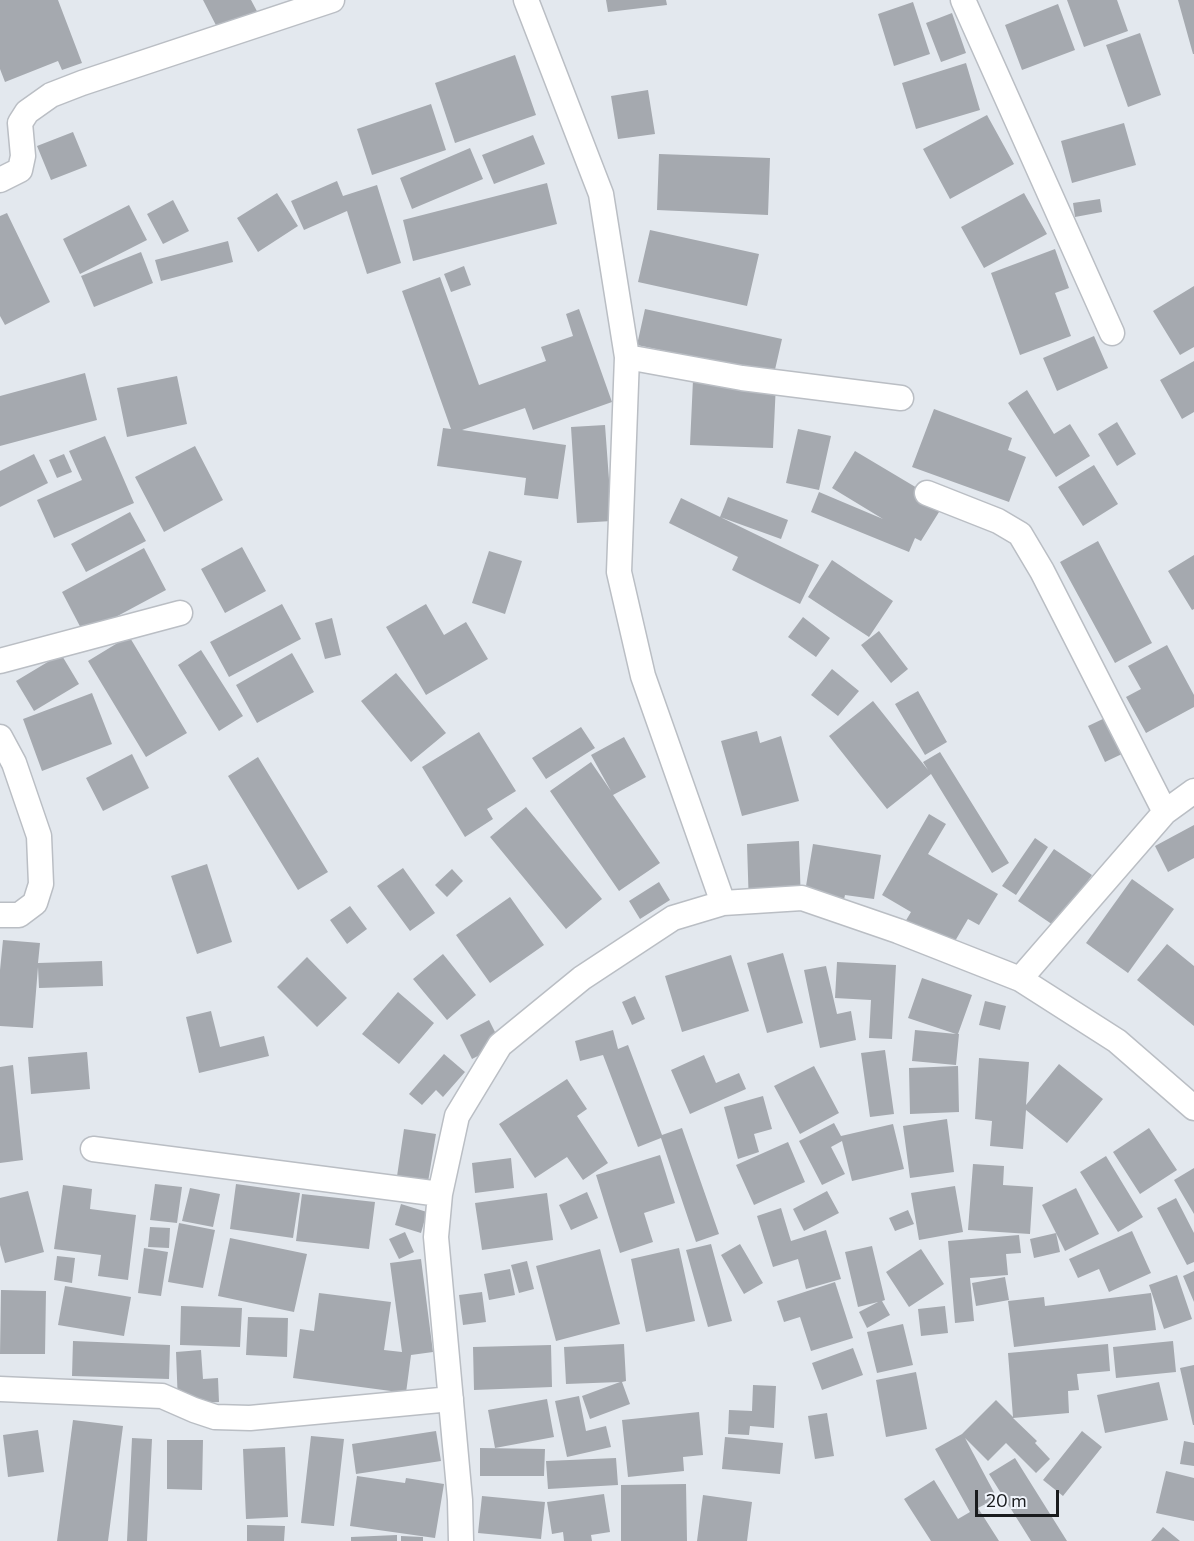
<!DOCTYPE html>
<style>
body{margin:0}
#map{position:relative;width:1194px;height:1541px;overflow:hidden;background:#e3e8ee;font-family:Commissioner,sans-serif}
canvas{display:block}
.scale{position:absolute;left:975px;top:1490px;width:84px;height:27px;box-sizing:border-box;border:3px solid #191b1d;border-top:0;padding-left:8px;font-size:18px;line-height:21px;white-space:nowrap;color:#191b1d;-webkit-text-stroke:4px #f1f5fc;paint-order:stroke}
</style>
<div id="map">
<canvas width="1194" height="1541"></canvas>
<div class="scale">20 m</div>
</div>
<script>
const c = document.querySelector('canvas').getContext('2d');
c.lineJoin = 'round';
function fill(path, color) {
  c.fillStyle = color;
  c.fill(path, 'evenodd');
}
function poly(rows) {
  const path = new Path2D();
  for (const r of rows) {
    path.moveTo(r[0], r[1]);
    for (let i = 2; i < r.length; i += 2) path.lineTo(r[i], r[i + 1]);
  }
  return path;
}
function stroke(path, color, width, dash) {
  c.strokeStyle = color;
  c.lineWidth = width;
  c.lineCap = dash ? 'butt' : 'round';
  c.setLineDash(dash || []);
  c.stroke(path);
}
fill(poly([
 [0,0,58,0,82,63,62,70,58,61,5,82,0,69],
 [203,0,251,0,259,15,221,35],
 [606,0,666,0,667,5,608,12],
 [1067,0,1117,0,1128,31,1084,47],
 [1178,0,1194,0,1194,54,1193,54],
 [913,2,930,54,894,66,878,14],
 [1058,4,1075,50,1022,70,1005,25],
 [952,13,966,53,941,62,926,23],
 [1140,33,1161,95,1128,107,1106,45],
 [515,55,536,115,455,143,435,83],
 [966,63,980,110,916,129,902,83],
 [648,90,655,134,618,139,611,96],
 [431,104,446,150,372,175,357,129],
 [987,115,1014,164,950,199,923,149],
 [1124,123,1136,165,1072,183,1061,141],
 [73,132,87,166,51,180,37,146],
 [533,135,545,164,494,184,482,155],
 [470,148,483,179,412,209,400,178],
 [659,154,770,158,768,215,657,210],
 [337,181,343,196,377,185,401,263,367,274,347,211,304,230,291,201],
 [547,183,557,224,413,261,403,220],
 [277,193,298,226,258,252,237,218],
 [1024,193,1047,234,984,268,961,227],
 [1100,199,1102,212,1075,217,1073,203],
 [173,200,189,231,163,244,147,214],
 [129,205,147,240,80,274,63,239],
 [7,213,50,302,5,325,0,316,0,216],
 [650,230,759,254,747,306,638,282],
 [228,241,233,262,161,281,155,260],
 [1055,249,1069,288,1055,293,1071,336,1020,355,991,273],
 [141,252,153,283,94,307,81,276],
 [464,266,471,285,451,292,444,274],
 [440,277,479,385,546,361,541,347,573,336,566,314,579,309,612,402,533,430,525,408,462,430,566,445,558,499,524,495,526,478,437,466,443,428,451,429,402,291],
 [1194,286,1194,347,1180,355,1153,311],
 [645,309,782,339,774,374,637,345],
 [1094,336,1108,368,1057,391,1043,358],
 [1194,361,1194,412,1182,419,1160,380],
 [85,373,97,420,0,446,0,396],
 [177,376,187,424,127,437,117,388],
 [693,380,776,383,773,448,690,445],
 [1027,390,1054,434,1070,424,1090,456,1056,477,1008,403],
 [934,409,1012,438,1008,450,1026,457,1009,502,912,467],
 [1117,422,1136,454,1117,466,1098,434],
 [605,425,612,521,577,523,571,427],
 [798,429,831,436,819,490,786,483],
 [105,436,134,503,54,538,37,500,82,480,69,451],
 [195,446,223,500,164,532,135,477],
 [855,451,944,504,921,541,915,538,909,552,811,512,819,492,883,519,832,488],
 [34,454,48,483,0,507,0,471],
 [64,454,72,472,57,478,49,460],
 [1094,465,1118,504,1083,526,1058,487],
 [728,497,788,520,781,539,720,517],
 [681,498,819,565,800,604,732,570,738,557,669,523],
 [130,512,146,541,86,572,71,544],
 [1098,541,1152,643,1115,663,1060,562],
 [242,547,266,591,225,613,201,569],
 [144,548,166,590,84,634,62,592],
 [489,551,522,561,505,614,472,603],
 [1194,555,1194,609,1192,610,1168,571],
 [832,560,893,601,869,637,808,597],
 [282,604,301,639,229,677,210,642],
 [426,604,444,635,466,622,488,659,426,695,386,627],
 [803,617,830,638,816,657,788,637],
 [332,618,341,655,325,659,315,623],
 [879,631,908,669,891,683,861,645],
 [129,636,187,733,146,757,88,661],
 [1167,645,1194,695,1194,707,1146,733,1126,697,1141,689,1128,666],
 [201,650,243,716,219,731,178,665],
 [292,653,314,692,257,723,236,685],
 [61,654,79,684,34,711,16,681],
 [832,669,859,691,838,716,811,695],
 [396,673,446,733,411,762,361,701],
 [918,691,947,742,925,755,895,704],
 [92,693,112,744,42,771,23,719],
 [873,701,928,770,923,762,940,752,1009,863,992,873,931,774,887,809,829,736],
 [1105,718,1122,754,1105,762,1088,726],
 [581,727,595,748,546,779,532,758],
 [757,731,760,743,781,736,799,801,742,816,721,741],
 [479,732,516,791,487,809,493,819,465,837,422,767],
 [624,737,646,777,613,795,660,863,619,891,550,791,591,762,611,791,591,755],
 [132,754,149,788,103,811,86,778],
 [258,757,328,872,298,890,228,776],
 [526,807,602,899,566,929,490,837],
 [929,814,946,824,928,854,998,894,979,925,968,919,948,953,902,927,911,912,882,895],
 [1194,825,1194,858,1168,872,1155,846],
 [1035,838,1048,847,1016,895,1002,886],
 [799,841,801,905,749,907,747,844],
 [813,844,881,855,874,899,845,895,843,904,804,898],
 [1054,849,1092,875,1056,927,1018,901],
 [207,864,232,942,197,954,171,876],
 [403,868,435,913,410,931,377,886],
 [452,869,463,881,447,897,435,885],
 [1132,879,1174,909,1128,973,1086,943],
 [659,882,670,900,640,919,629,901],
 [510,897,544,945,490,983,456,935],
 [350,906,367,929,347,944,330,920],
 [3,940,40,943,38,963,102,961,103,986,39,988,38,967,33,1028,0,1026,0,970],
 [1167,944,1194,966,1194,1026,1137,980],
 [783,953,803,1023,767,1033,747,963],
 [443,954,476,995,447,1020,413,979],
 [731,955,749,1011,682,1032,665,976],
 [307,957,347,998,317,1027,277,987],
 [837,962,896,965,892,1039,869,1038,871,1000,835,998],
 [826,966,837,1014,851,1011,856,1040,820,1048,804,970],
 [922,978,972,995,958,1034,959,1034,956,1065,912,1061,915,1030,956,1034,908,1018],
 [398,992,434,1023,399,1064,362,1034],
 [635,996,645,1019,632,1025,622,1002],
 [985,1001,1006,1006,1000,1030,979,1025],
 [211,1011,220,1047,264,1036,269,1056,199,1073,186,1017],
 [489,1020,501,1044,472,1059,460,1035],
 [613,1030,618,1049,628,1045,662,1135,682,1128,719,1234,696,1242,661,1138,638,1147,603,1055,580,1061,575,1041],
 [885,1050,894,1114,870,1117,861,1053],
 [87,1052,90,1089,31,1094,28,1057],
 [444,1054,465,1072,443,1097,436,1090,422,1105,409,1094],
 [704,1055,716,1083,739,1073,746,1089,690,1114,671,1070],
 [979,1058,1029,1062,1026,1105,1059,1064,1103,1099,1067,1143,1026,1110,1023,1149,990,1146,992,1121,975,1119],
 [13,1065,23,1160,0,1163,0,1067],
 [814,1066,839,1113,800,1134,774,1086],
 [958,1066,959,1112,910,1114,909,1068],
 [567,1079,587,1109,577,1116,608,1163,583,1180,567,1157,535,1178,499,1124],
 [763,1096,772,1129,754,1134,759,1152,738,1159,724,1107],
 [947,1119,954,1172,910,1178,903,1126],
 [834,1123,841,1136,893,1124,904,1169,852,1181,842,1141,831,1147,845,1174,822,1185,799,1141],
 [1149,1128,1177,1170,1140,1194,1113,1152],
 [404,1129,436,1134,427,1188,396,1183],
 [788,1142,805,1182,754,1205,736,1165],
 [660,1155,675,1203,644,1213,653,1242,620,1253,596,1175],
 [1106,1156,1143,1217,1118,1232,1080,1172],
 [511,1158,514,1188,475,1193,472,1163],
 [973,1164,1004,1166,1003,1185,1033,1187,1030,1234,968,1230],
 [1194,1168,1194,1214,1174,1180],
 [155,1184,182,1187,177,1223,150,1220],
 [236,1184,300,1193,293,1238,230,1229],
 [63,1185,92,1189,90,1209,136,1215,128,1280,98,1276,101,1255,54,1249],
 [955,1186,963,1232,919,1240,911,1193],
 [190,1188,220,1194,213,1227,182,1221],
 [1076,1188,1099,1234,1065,1251,1042,1205],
 [28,1191,44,1252,5,1263,0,1245,0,1198],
 [827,1191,839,1213,804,1231,793,1209],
 [587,1192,598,1218,571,1230,559,1205],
 [547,1193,553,1240,482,1250,475,1203],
 [302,1194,375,1202,369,1249,296,1241],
 [1176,1198,1194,1233,1194,1262,1187,1265,1157,1208],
 [401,1204,427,1212,421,1233,395,1225],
 [781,1208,791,1241,826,1230,841,1279,806,1289,798,1259,773,1267,757,1216],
 [908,1210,914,1224,895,1231,889,1218],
 [179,1223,215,1230,203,1288,168,1282],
 [150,1227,170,1228,169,1248,148,1247],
 [1132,1231,1151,1273,1109,1292,1099,1269,1078,1278,1069,1259],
 [405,1232,414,1252,399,1259,389,1239],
 [1056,1233,1060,1252,1034,1258,1030,1239],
 [1019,1235,1021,1253,1006,1254,1008,1275,970,1278,974,1321,955,1323,948,1241],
 [230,1238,307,1254,294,1312,218,1296],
 [711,1244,732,1321,708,1327,686,1250],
 [740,1244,763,1283,744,1294,721,1255],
 [872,1246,885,1300,882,1301,890,1315,867,1328,859,1312,878,1302,858,1307,845,1252],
 [144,1248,168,1252,161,1296,138,1293],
 [679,1248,695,1321,646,1332,631,1259],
 [600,1249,620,1324,556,1341,536,1266],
 [921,1249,944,1284,909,1307,886,1272],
 [57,1256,75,1258,72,1283,54,1280],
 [421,1259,433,1352,411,1355,406,1393,293,1378,300,1329,314,1331,319,1293,391,1302,384,1350,402,1352,390,1263],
 [527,1261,534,1289,519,1293,511,1265],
 [510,1269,515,1295,489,1300,484,1274],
 [1194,1271,1194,1302,1183,1276],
 [1177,1275,1192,1319,1164,1329,1149,1285],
 [1005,1277,1009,1300,976,1306,972,1283],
 [835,1282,853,1338,811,1351,800,1317,784,1322,777,1301],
 [65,1286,131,1297,124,1336,58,1325],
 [1,1290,46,1291,45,1354,0,1354],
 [482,1292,486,1322,463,1325,459,1295],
 [1151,1293,1156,1330,1014,1347,1008,1301,1044,1297,1045,1306],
 [181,1306,242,1308,240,1347,180,1345],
 [945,1306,948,1333,921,1336,918,1309],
 [248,1317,288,1318,287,1357,246,1355],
 [903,1324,913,1365,877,1373,867,1332],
 [73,1341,170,1345,169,1379,72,1376],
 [1173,1341,1176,1372,1116,1378,1113,1347],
 [624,1344,626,1381,622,1382,630,1404,590,1419,582,1396,620,1382,566,1384,564,1347],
 [1108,1344,1110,1371,1077,1374,1079,1390,1068,1391,1069,1413,1013,1418,1037,1441,1035,1443,1050,1459,1036,1473,1006,1443,988,1461,965,1438,997,1498,978,1508,999,1541,931,1541,904,1499,934,1480,958,1519,970,1512,935,1449,962,1434,996,1400,1013,1417,1008,1353],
 [551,1345,552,1387,474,1390,473,1347],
 [853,1348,863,1375,822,1390,812,1363],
 [201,1350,203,1379,218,1378,219,1402,178,1404,176,1352],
 [1194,1365,1194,1425,1193,1425,1180,1368],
 [916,1372,927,1429,886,1437,876,1380],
 [1159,1382,1168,1420,1105,1433,1097,1395],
 [753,1385,776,1386,774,1428,750,1426,749,1435,728,1434,729,1410,752,1411],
 [579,1396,586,1431,606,1426,611,1447,567,1457,555,1401],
 [547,1399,554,1437,495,1448,488,1410],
 [699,1412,703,1455,683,1457,684,1471,628,1477,622,1420],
 [827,1413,834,1456,815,1459,808,1416],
 [73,1420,123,1426,108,1541,57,1541],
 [38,1430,44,1472,8,1477,3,1435],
 [436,1431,441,1461,356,1474,352,1444],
 [1082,1431,1102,1447,1063,1496,1043,1480],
 [311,1436,344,1439,334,1526,301,1523],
 [725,1437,783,1443,780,1474,722,1469],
 [132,1438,152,1439,147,1541,127,1541],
 [167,1440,203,1440,202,1490,167,1489],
 [1184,1441,1194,1443,1194,1466,1180,1464],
 [285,1447,288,1517,246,1519,243,1449],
 [480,1448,545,1449,544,1476,480,1476],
 [616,1458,618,1485,548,1489,546,1461],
 [1015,1458,1067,1541,1031,1541,989,1474],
 [1166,1471,1194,1478,1194,1521,1156,1513],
 [357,1476,405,1483,406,1478,444,1484,435,1538,350,1526],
 [686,1484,687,1541,621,1541,621,1485],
 [604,1494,610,1532,591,1535,592,1541,564,1541,563,1532,552,1534,547,1502],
 [703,1495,752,1502,747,1541,697,1541],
 [482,1496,545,1502,541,1539,478,1533],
 [247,1525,285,1526,284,1541,247,1541],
 [1163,1527,1180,1541,1151,1541],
 [397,1535,397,1541,351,1541,351,1537],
 [401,1536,423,1537,423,1541,401,1541]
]), '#a5a9af');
const street = poly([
 [526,0,601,194,627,357,619,572,643,676,723,903],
 [963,0,1112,333],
 [0,180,20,170,23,156,20,123,27,112,51,95,82,83,332,0],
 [627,357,742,378,901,398],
 [927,493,998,521,1020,534,1042,571,1165,812],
 [0,661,180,613],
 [0,737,14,763,39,836,41,884,35,903,19,915,0,915],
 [1020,979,1165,812,1194,791],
 [93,1149,440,1194],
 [0,1389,162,1396,194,1410,215,1417,250,1418,451,1399],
 [461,1541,460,1500,436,1237,440,1194,457,1116,500,1045,582,978,673,918,723,903,802,898,898,931,1020,979,1117,1041,1194,1108]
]);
stroke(street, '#babec4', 27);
stroke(street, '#fff', 24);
</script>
